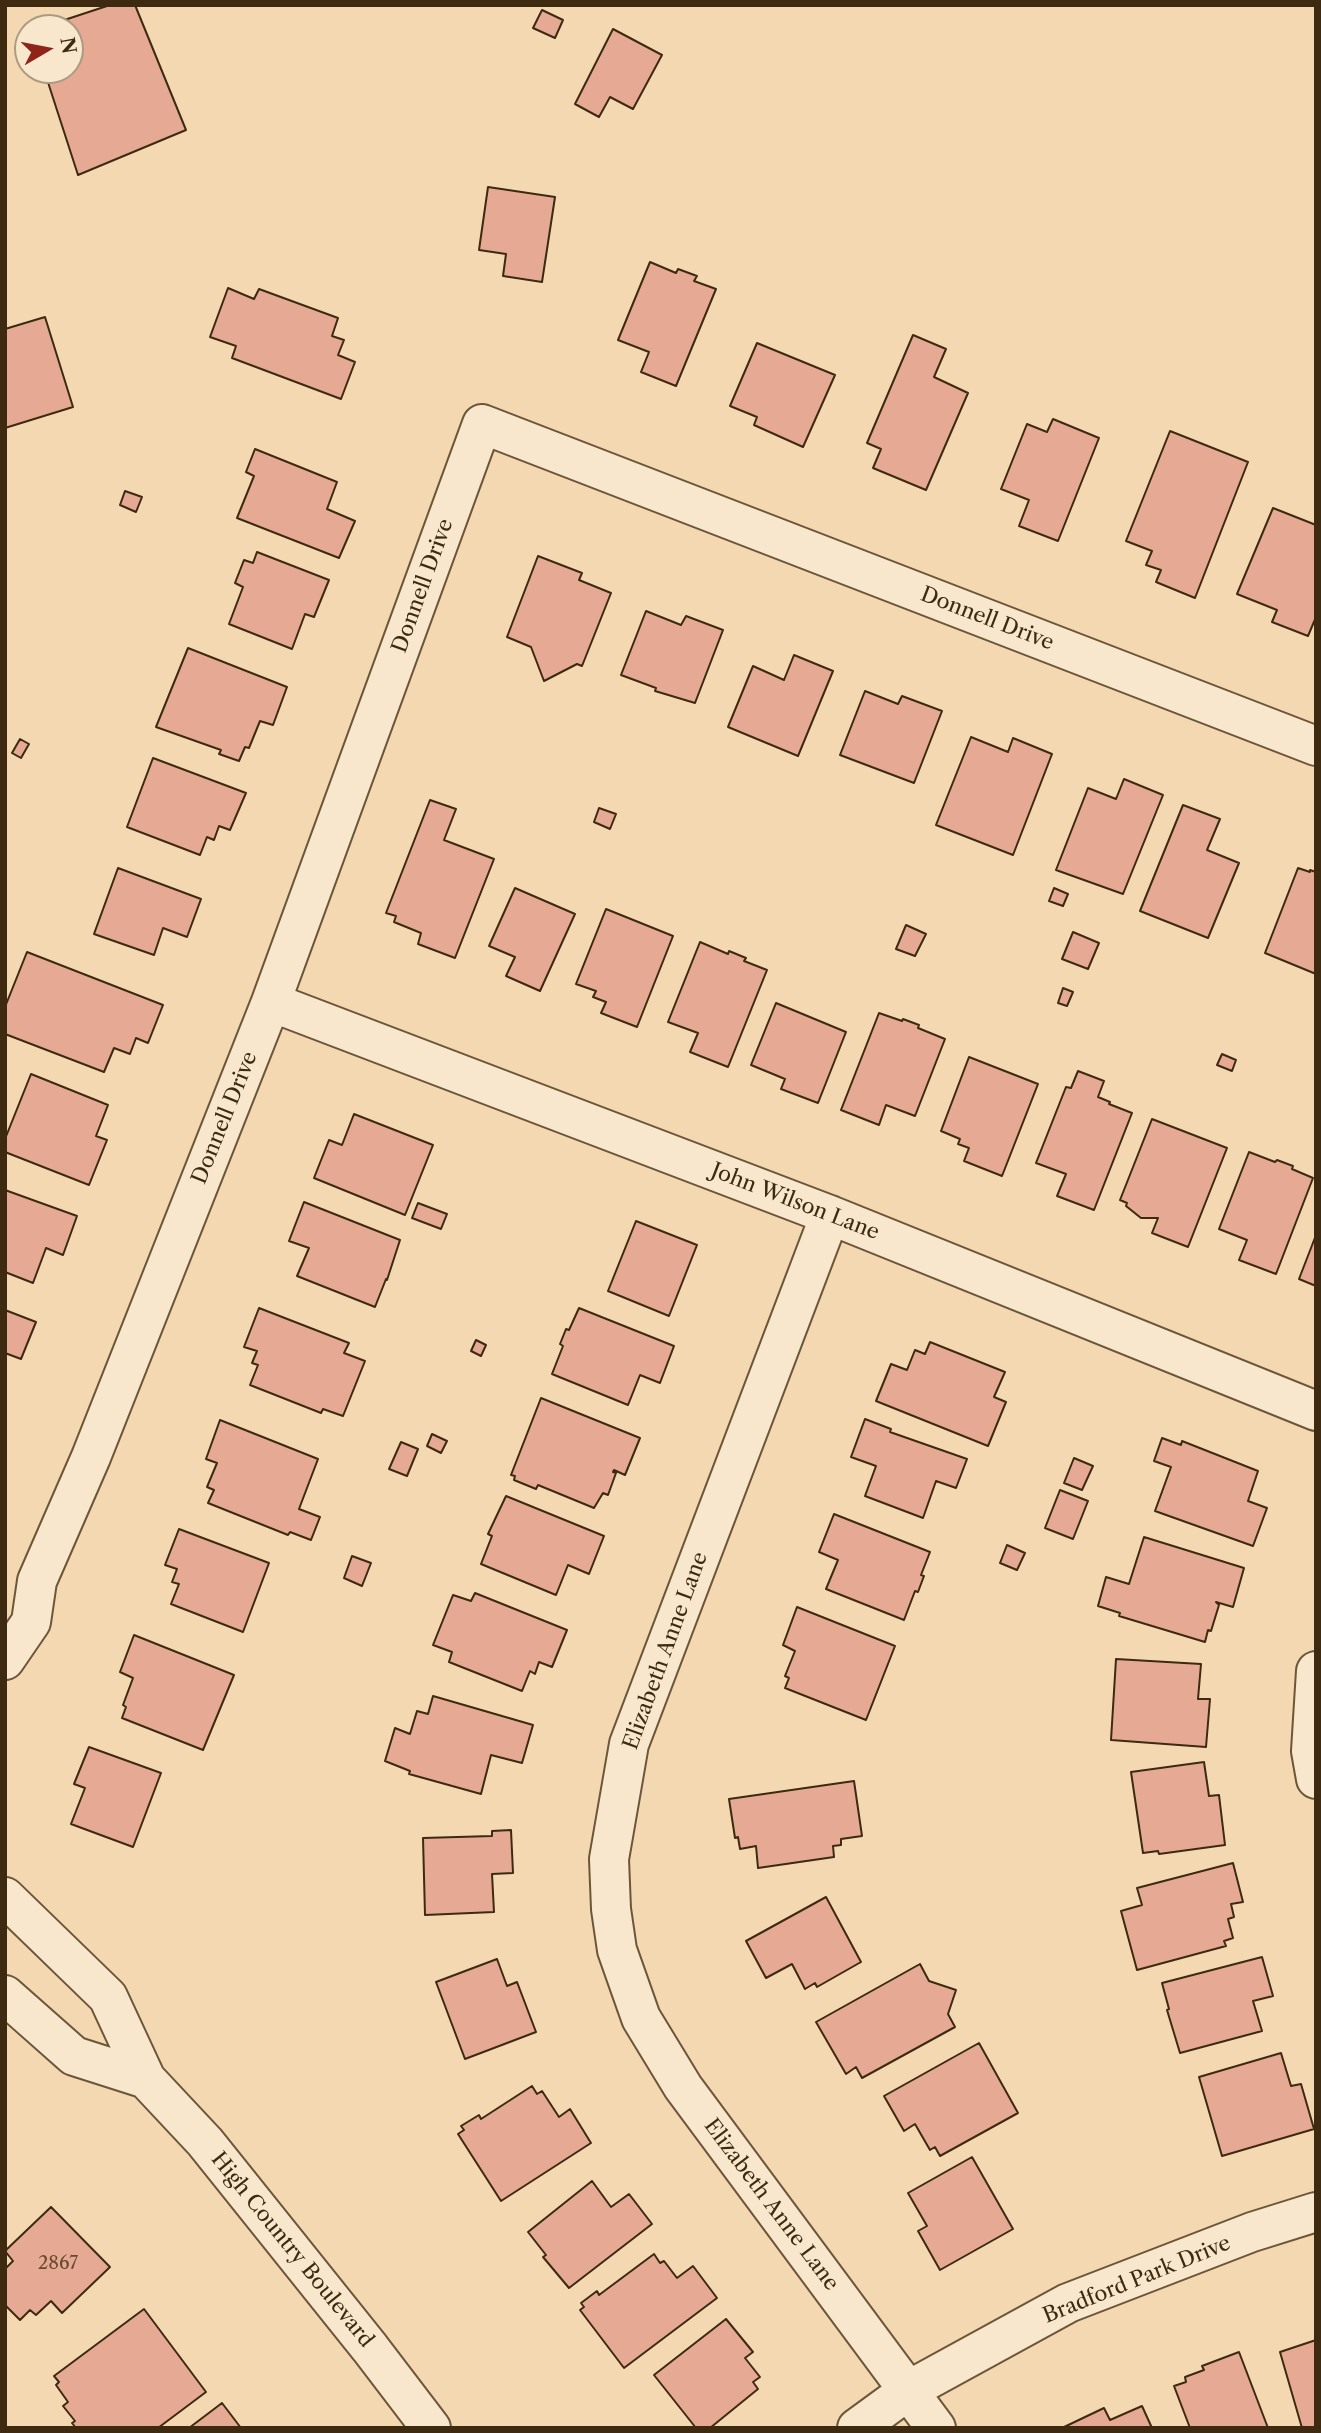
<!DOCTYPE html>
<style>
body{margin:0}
#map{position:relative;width:1321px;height:2433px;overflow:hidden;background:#f4d8b2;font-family:"Libre Caslon Text",serif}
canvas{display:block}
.frame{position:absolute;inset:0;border:7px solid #3d2a10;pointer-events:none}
.north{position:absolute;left:14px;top:14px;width:70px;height:70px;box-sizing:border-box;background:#f8e6cd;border:2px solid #ad9b81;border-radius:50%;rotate:80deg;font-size:19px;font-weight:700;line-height:28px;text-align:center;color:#3d2a10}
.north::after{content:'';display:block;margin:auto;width:24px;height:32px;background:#8f2418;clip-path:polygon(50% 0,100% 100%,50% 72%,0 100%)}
</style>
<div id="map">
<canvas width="1321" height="2433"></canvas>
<div class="frame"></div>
<div class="north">N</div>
</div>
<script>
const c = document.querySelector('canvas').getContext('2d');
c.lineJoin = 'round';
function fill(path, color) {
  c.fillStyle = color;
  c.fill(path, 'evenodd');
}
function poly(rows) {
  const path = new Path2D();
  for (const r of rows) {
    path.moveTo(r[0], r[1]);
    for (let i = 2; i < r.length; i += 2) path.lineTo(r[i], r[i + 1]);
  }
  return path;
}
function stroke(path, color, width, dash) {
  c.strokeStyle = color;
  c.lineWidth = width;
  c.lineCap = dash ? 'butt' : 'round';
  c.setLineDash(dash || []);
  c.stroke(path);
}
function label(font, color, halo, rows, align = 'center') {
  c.font = font + ' "Libre Caslon Text",serif';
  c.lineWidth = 5;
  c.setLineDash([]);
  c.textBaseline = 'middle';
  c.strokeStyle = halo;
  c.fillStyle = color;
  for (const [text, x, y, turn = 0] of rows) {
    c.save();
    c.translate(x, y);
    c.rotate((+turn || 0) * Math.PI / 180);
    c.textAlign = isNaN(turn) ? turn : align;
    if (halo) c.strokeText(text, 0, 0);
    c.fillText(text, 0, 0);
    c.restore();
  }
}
const building = poly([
 [110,5,135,5,186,130,78,175,44,70,70,70,70,28,40,28,110,5],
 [542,10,563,20,555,38,533,28,542,10],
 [613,29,662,55,633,109,610,97,599,117,575,104,613,29],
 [488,187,555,197,542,282,503,276,506,254,479,250,488,187],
 [650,262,676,273,678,269,697,276,694,281,716,289,676,386,641,372,649,352,618,340,650,262],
 [228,288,254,299,259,289,338,318,332,336,344,340,338,355,355,362,341,399,232,358,236,346,210,337,228,288],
 [45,317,73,407,5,428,5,329,45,317],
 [913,335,946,349,934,377,968,393,926,490,873,468,881,449,867,443,913,335],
 [757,343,835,375,803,447,754,425,757,417,730,406,757,343],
 [1053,419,1099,438,1058,541,1019,526,1029,500,1001,489,1027,424,1047,432,1053,419],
 [1170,431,1248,462,1195,598,1156,582,1161,570,1146,565,1152,551,1126,541,1170,431],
 [255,449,337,482,327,509,355,521,339,558,237,518,254,476,246,472,255,449],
 [125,491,142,497,136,512,120,505,125,491],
 [1273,508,1316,525,1316,617,1308,636,1272,622,1277,610,1237,594,1273,508],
 [257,552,329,580,314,617,305,614,292,649,229,624,243,587,235,583,244,560,253,563,257,552],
 [538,556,582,573,579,580,611,593,582,666,577,664,544,681,531,647,507,637,538,556],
 [646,611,681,625,686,616,723,630,695,703,655,691,656,688,621,675,646,611],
 [188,648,287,687,273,725,260,721,249,748,245,747,239,761,219,754,221,750,156,727,188,648],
 [794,655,833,671,798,756,728,727,753,666,784,680,794,655],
 [865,691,898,704,902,696,942,711,914,783,840,755,865,691],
 [971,737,1008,752,1013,738,1052,754,1013,855,936,825,971,737],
 [20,739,29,744,21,758,12,753,20,739],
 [153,758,246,793,230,830,219,826,214,840,207,837,200,855,127,827,153,758],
 [1124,779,1163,795,1123,894,1056,870,1088,788,1116,799,1124,779],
 [430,800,456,809,444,840,494,859,455,958,418,944,421,933,394,922,396,916,386,913,430,800],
 [1183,805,1220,819,1207,850,1239,863,1208,938,1140,911,1183,805],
 [599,808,616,814,610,829,594,822,599,808],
 [118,868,201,899,187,937,163,928,154,955,94,934,118,868],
 [1298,868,1310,872,1310,870,1316,872,1316,974,1265,953,1298,868],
 [515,888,575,914,540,991,506,976,515,957,489,946,515,888],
 [1054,888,1068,894,1063,906,1049,901,1054,888],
 [606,909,673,936,637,1027,601,1013,606,1002,593,997,596,991,576,984,606,909],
 [906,925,926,934,915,956,896,949,906,925],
 [1073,932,1099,943,1088,969,1062,959,1073,932],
 [700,942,728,954,729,951,746,958,744,961,767,970,728,1067,690,1052,698,1033,668,1022,700,942],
 [27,952,163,1005,148,1043,136,1038,130,1054,114,1048,104,1072,5,1034,5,1007,27,952],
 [1063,988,1073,992,1067,1006,1058,1003,1063,988],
 [776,1003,846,1032,818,1103,781,1089,785,1079,751,1065,776,1003],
 [879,1013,902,1021,903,1019,919,1025,918,1028,945,1039,915,1116,886,1105,879,1125,841,1110,879,1013],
 [1222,1054,1236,1060,1232,1071,1217,1065,1222,1054],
 [969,1057,1038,1084,1002,1176,964,1161,969,1148,958,1144,960,1139,941,1131,969,1057],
 [1078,1071,1104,1081,1098,1097,1110,1102,1109,1104,1132,1113,1094,1210,1057,1196,1066,1174,1036,1163,1066,1087,1071,1088,1078,1071],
 [31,1074,108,1105,96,1136,107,1140,89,1185,5,1152,5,1139,31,1074],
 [354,1114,433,1145,405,1215,314,1178,329,1140,342,1145,354,1114],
 [1152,1119,1227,1148,1188,1247,1152,1233,1158,1218,1141,1218,1126,1206,1127,1203,1120,1200,1152,1119],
 [1249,1152,1275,1162,1277,1160,1293,1166,1292,1169,1313,1178,1276,1274,1239,1260,1247,1240,1219,1229,1249,1152],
 [5,1190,77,1216,63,1255,46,1248,33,1283,5,1272,5,1190],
 [304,1202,400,1240,387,1280,386,1279,375,1307,297,1276,309,1248,289,1241,304,1202],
 [418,1203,447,1214,441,1229,412,1218,418,1203],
 [636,1221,697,1245,669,1316,608,1291,636,1221],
 [1316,1235,1316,1286,1299,1279,1316,1235],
 [259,1308,349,1343,344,1353,365,1361,343,1416,323,1409,321,1413,250,1385,258,1365,252,1363,257,1351,244,1347,259,1308],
 [579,1308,674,1346,660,1383,640,1375,628,1405,552,1374,563,1346,560,1344,566,1329,569,1330,579,1308],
 [5,1310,36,1322,21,1359,5,1353,5,1310],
 [476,1340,486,1345,481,1356,471,1351,476,1340],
 [930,1342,1005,1372,994,1397,1006,1402,988,1446,876,1401,891,1364,907,1370,915,1350,925,1354,930,1342],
 [541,1398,640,1438,625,1475,614,1470,613,1472,616,1473,608,1495,603,1493,594,1508,538,1485,536,1489,514,1480,515,1476,511,1475,541,1398],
 [865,1419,891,1429,890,1432,967,1459,956,1488,936,1481,923,1518,865,1496,876,1466,851,1457,865,1419],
 [220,1420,318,1459,299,1509,320,1517,311,1540,290,1532,288,1535,208,1503,214,1490,207,1487,217,1463,206,1459,220,1420],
 [432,1434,447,1441,441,1453,427,1446,432,1434],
 [1162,1438,1181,1445,1182,1441,1258,1471,1248,1501,1267,1508,1253,1546,1155,1511,1171,1467,1154,1461,1162,1438],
 [401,1442,418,1449,407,1476,389,1469,401,1442],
 [1074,1458,1093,1466,1082,1490,1064,1483,1074,1458],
 [1060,1490,1088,1501,1073,1539,1045,1528,1060,1490],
 [506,1496,604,1536,589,1574,568,1565,556,1595,481,1564,492,1536,488,1534,506,1496],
 [834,1514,930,1552,921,1575,924,1576,918,1592,915,1591,904,1620,826,1589,838,1560,819,1552,834,1514],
 [179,1529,269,1563,243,1632,171,1604,179,1584,172,1582,177,1569,165,1565,179,1529],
 [1144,1537,1244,1568,1233,1607,1216,1602,1219,1605,1211,1631,1208,1630,1205,1642,1119,1616,1120,1613,1098,1606,1106,1577,1129,1584,1144,1537],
 [1007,1545,1025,1553,1017,1570,1000,1563,1007,1545],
 [352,1556,371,1563,362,1586,344,1578,352,1556],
 [475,1593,567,1630,552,1667,539,1662,535,1674,530,1671,522,1691,449,1662,452,1652,433,1645,453,1595,471,1601,475,1593],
 [797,1607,895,1646,866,1720,785,1688,789,1678,785,1676,795,1651,783,1645,797,1607],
 [134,1635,234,1675,203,1750,122,1718,126,1707,123,1705,133,1678,120,1672,134,1635],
 [1116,1659,1201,1664,1198,1699,1210,1699,1206,1747,1111,1740,1116,1659],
 [433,1696,533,1725,522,1763,491,1755,481,1794,409,1774,410,1771,385,1761,395,1728,410,1734,417,1711,428,1714,433,1696],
 [89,1747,161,1773,133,1847,71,1824,85,1788,74,1784,89,1747],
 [1204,1762,1209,1796,1219,1795,1225,1845,1159,1854,1158,1851,1143,1853,1131,1772,1204,1762],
 [854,1781,862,1836,841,1839,841,1845,833,1846,834,1857,758,1868,756,1846,740,1849,738,1837,735,1838,729,1799,854,1781],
 [511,1830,513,1873,492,1874,494,1912,425,1915,423,1838,492,1836,492,1831,511,1830],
 [1233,1863,1243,1902,1231,1904,1234,1917,1228,1919,1233,1938,1224,1941,1226,1946,1137,1970,1121,1911,1142,1905,1137,1888,1233,1863],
 [826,1897,861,1962,817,1987,815,1983,805,1989,792,1964,766,1978,746,1941,826,1897],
 [1262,1957,1273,1996,1253,2001,1262,2031,1180,2053,1167,2010,1169,2009,1162,1983,1262,1957],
 [497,1959,507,1986,517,1982,536,2032,465,2059,436,1982,497,1959],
 [920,1964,929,1981,956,1990,948,2014,955,2027,862,2078,856,2067,846,2074,816,2022,920,1964],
 [979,2043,1018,2113,940,2156,935,2147,930,2150,915,2124,904,2131,884,2096,979,2043],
 [1281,2053,1291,2086,1301,2084,1314,2129,1222,2156,1199,2077,1281,2053],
 [532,2086,537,2094,542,2091,559,2117,570,2109,591,2143,501,2201,458,2134,464,2130,461,2126,479,2115,481,2119,532,2086],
 [972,2157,1013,2229,940,2270,918,2231,927,2226,908,2193,972,2157],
 [592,2181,611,2207,629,2194,652,2224,569,2288,543,2257,546,2255,528,2232,592,2181],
 [51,2207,110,2267,62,2313,51,2301,36,2315,30,2310,20,2320,5,2305,5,2269,13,2261,5,2251,51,2207],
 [654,2254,660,2263,664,2261,677,2278,693,2266,717,2298,624,2368,580,2310,584,2307,581,2303,597,2291,599,2295,654,2254],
 [144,2309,206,2392,158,2428,76,2428,72,2423,75,2421,63,2406,68,2402,56,2385,59,2382,54,2376,144,2309],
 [726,2319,753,2352,745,2358,760,2377,753,2382,758,2389,710,2428,696,2428,654,2375,726,2319],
 [1316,2340,1316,2428,1302,2428,1280,2352,1316,2340],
 [1239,2352,1268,2428,1190,2428,1174,2386,1186,2382,1185,2377,1204,2370,1202,2366,1239,2352],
 [222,2403,241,2428,189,2428,222,2403],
 [1142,2406,1152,2428,1062,2428,1104,2408,1110,2420,1142,2406]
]);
fill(building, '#e6aa94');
stroke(building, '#3d2a10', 2);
const minor = poly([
 [271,1002,830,1215,1316,1411],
 [830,1215,629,1744,609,1859,611,1909,617,1950,641,2018,683,2087,936,2428],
 [5,1660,31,1622,37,1581,91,1457,271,1002,482,424,1316,746],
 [1316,1671,1311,1751,1316,1779],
 [857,2428,909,2390,1068,2303,1252,2232,1316,2212]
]);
const tertiary = poly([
 [5,1897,108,1997,146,2079,205,2142,370,2348,431,2428],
 [5,1995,74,2056,146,2079]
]);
stroke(minor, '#6b5638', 42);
stroke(tertiary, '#6b5638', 42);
stroke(minor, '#f8e6cd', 38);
stroke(tertiary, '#f8e6cd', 38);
label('18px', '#674a31', null, [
 ["2867",58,2264]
]);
label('21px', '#3d2a10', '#f8e6cd', [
 ["Donnell Drive",423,586,-70],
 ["Donnell Drive",987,619,21],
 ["Donnell Drive",225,1118,-68],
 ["John Wilson Lane",795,1202,21],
 ["Elizabeth Anne Lane",666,1651,-70],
 ["Elizabeth Anne Lane",771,2205,53],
 ["High Country Boulevard",292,2250,51],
 ["Bradford Park Drive",1137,2280,-22]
]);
</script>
